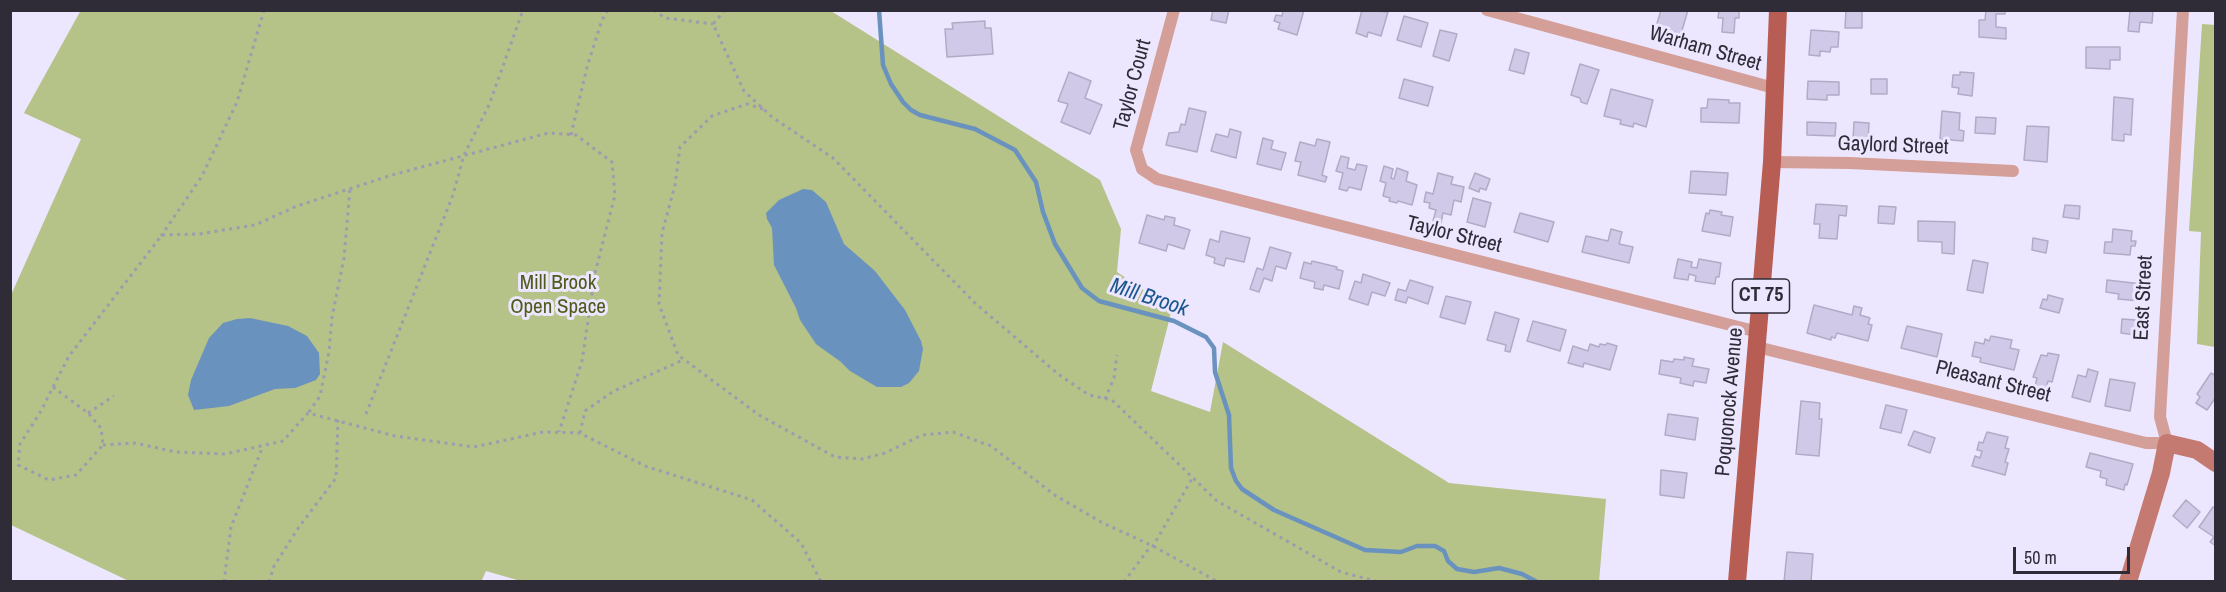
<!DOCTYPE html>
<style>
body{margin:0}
#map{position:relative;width:2226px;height:592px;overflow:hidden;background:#ece6fe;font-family:"Archivo Narrow",sans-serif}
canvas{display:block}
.frame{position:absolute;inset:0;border:12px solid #2f2c38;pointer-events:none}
.scale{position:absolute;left:2013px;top:547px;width:117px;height:27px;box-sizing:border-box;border:3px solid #2f2c38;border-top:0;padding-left:8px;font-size:18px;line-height:21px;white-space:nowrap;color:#2f2c38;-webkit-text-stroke:4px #ece6fe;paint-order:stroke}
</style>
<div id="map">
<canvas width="2226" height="592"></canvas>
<div class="frame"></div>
<div class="scale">50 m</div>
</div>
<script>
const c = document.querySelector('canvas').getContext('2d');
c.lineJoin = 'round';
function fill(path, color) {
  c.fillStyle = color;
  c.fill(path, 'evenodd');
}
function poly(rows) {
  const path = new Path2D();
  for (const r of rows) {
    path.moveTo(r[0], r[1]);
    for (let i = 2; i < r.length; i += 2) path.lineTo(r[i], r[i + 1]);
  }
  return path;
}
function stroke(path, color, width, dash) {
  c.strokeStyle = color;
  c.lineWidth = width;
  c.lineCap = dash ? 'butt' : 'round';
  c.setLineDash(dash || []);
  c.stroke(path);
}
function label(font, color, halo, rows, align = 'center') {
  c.font = font + ' "Archivo Narrow",sans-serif';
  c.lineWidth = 6;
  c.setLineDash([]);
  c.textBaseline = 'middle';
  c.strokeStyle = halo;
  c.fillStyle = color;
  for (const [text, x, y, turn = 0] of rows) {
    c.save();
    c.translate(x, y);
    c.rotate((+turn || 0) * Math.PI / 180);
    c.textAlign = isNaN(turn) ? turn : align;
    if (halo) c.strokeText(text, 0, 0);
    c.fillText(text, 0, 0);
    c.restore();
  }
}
fill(poly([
 [81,10,831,11,1100,180,1121,229,1117,272,1172,309,1151,391,1210,412,1223,342,1449,483,1606,499,1599,582,524,582,486,571,481,582,131,582,11,525,11,295,81,139,24,113],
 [2202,24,2216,25,2215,347,2197,344,2201,232,2189,231]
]), '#b5c288');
fill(poly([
 [803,189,812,190,826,202,844,244,875,271,905,310,921,341,923,349,919,371,909,383,901,387,877,387,850,371,841,362,816,344,800,320,796,308,774,265,772,228,767,219,766,213,779,200],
 [250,318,288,326,307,336,319,353,320,374,316,380,295,388,275,389,229,406,194,410,188,395,191,380,209,338,223,323,237,319]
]), '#6a92be');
stroke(poly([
 [879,10,883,65,891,84,903,102,911,110,920,115,975,129,1015,150,1036,182,1043,212,1055,244,1082,288,1099,301,1174,321,1206,337,1214,348,1215,372,1229,415,1231,468,1236,481,1242,489,1274,510,1365,550,1401,552,1417,546,1435,546,1444,551,1448,561,1457,569,1474,572,1499,568,1522,574,1537,582]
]), '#6a92be', 4.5);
const building = poly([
 [1213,10,1229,10,1226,23,1211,20,1213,10],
 [1283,10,1304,10,1297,35,1278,29,1280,23,1274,21,1276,15,1282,16,1283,10],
 [1362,10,1388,12,1381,36,1368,32,1367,37,1356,33,1362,10],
 [1661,10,1688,10,1681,34,1656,27,1661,10],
 [1719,10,1739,10,1739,18,1735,18,1734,33,1722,32,1723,18,1718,18,1719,10],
 [1846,10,1862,10,1862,28,1845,28,1846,10],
 [1986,10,2005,10,2005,14,1996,14,1996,27,2006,28,2006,39,1979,37,1979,20,1985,20,1986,10],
 [2130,10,2153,10,2152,23,2140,22,2139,32,2128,31,2130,10],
 [1404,16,1428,23,1421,47,1397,40,1404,16],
 [985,21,985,28,991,28,993,54,947,57,945,29,953,29,952,23,985,21],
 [1440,30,1457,34,1449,61,1433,56,1440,30],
 [1811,30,1839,32,1838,47,1831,47,1830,52,1820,51,1820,56,1809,55,1811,30],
 [2086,47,2120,47,2120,60,2110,60,2110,69,2086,68,2086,47],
 [1515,49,1529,53,1524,74,1509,70,1515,49],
 [1580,64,1599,70,1587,104,1581,102,1580,98,1571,95,1580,64],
 [1069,72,1091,81,1085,98,1102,105,1090,134,1061,122,1068,104,1058,101,1069,72],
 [1960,72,1974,73,1972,96,1958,94,1959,88,1952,87,1953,75,1960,75,1960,72],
 [1404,79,1433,87,1428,106,1399,98,1404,79],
 [1871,79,1887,79,1887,94,1871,94,1871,79],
 [1808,81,1839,82,1839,95,1827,95,1827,100,1807,99,1808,81],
 [1611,89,1653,100,1646,127,1634,123,1633,127,1620,124,1621,120,1604,116,1611,89],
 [2114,97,2133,99,2131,135,2124,134,2124,141,2112,140,2114,97],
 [1708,99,1729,100,1729,103,1740,103,1739,123,1701,122,1701,108,1707,108,1708,99],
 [1189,108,1206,112,1197,152,1166,145,1169,133,1179,132,1181,124,1185,125,1189,108],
 [1942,111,1960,113,1959,130,1964,131,1963,141,1940,139,1942,111],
 [1976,117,1996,118,1995,134,1975,133,1976,117],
 [1807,122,1836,123,1835,136,1807,135,1807,122],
 [1854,122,1869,123,1868,141,1853,140,1854,122],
 [2027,126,2049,127,2047,162,2024,160,2027,126],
 [1230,129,1241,132,1236,158,1211,151,1216,134,1228,137,1230,129],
 [1263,138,1273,141,1271,149,1286,153,1281,170,1257,164,1263,138],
 [1317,139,1330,142,1322,175,1327,177,1325,182,1298,175,1301,162,1295,161,1300,142,1315,146,1317,139],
 [1341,156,1349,158,1347,168,1355,170,1357,164,1367,166,1361,190,1349,187,1347,191,1339,189,1343,173,1336,171,1341,156],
 [1384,166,1393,169,1391,178,1394,179,1397,168,1408,172,1406,181,1417,185,1412,205,1398,201,1397,203,1389,201,1390,198,1383,196,1386,183,1380,181,1384,166],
 [1691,171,1728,173,1726,195,1689,193,1691,171],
 [1438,173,1453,177,1451,184,1464,187,1461,202,1454,200,1451,215,1443,213,1441,223,1433,221,1436,210,1429,208,1430,203,1424,202,1426,192,1433,194,1438,173],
 [1475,173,1490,179,1486,190,1480,188,1479,192,1469,188,1475,173],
 [1473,198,1491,203,1485,227,1467,222,1473,198],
 [1816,204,1847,206,1846,216,1839,215,1837,239,1819,238,1820,224,1814,224,1816,204],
 [2065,205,2080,206,2079,219,2063,217,2065,205],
 [1879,206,1896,207,1894,224,1878,223,1879,206],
 [1710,210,1722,212,1721,215,1733,217,1730,236,1702,231,1706,213,1709,214,1710,210],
 [1520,213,1554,222,1548,242,1514,232,1520,213],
 [1147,215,1164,220,1165,216,1175,218,1174,225,1190,230,1184,249,1168,244,1166,251,1139,243,1147,215],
 [1918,221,1955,222,1954,254,1942,253,1942,242,1918,241,1918,221],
 [1611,229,1622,232,1619,244,1633,247,1629,263,1582,252,1586,236,1608,241,1611,229],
 [2113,229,2132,231,2131,241,2136,241,2135,246,2131,246,2130,255,2104,253,2105,242,2112,242,2113,229],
 [1221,231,1250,238,1244,262,1226,258,1224,266,1214,263,1215,258,1206,255,1210,239,1219,242,1221,231],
 [2033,238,2048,241,2046,253,2032,250,2033,238],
 [1270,247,1291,253,1286,269,1276,266,1272,281,1264,278,1259,292,1250,289,1257,268,1263,270,1270,247],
 [1678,259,1692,262,1691,267,1697,268,1699,259,1721,263,1719,277,1716,277,1715,284,1695,281,1696,276,1689,274,1688,280,1674,278,1678,259],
 [1973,260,1988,263,1983,293,1967,290,1973,260],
 [1312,261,1337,267,1336,269,1343,271,1339,289,1324,285,1323,290,1314,288,1315,282,1300,278,1304,262,1311,264,1312,261],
 [1363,274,1390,283,1385,296,1372,292,1368,305,1349,299,1355,281,1361,283,1363,274],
 [1410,280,1433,287,1428,304,1408,297,1406,303,1395,300,1398,289,1406,291,1410,280],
 [2107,280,2142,284,2140,301,2118,299,2119,294,2106,292,2107,280],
 [2048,295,2063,299,2059,313,2040,308,2043,299,2047,300,2048,295],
 [1446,296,1471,302,1465,324,1440,317,1446,296],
 [1814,305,1852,315,1854,306,1862,308,1860,315,1870,318,1868,324,1872,325,1868,341,1837,333,1835,338,1831,337,1831,340,1807,333,1814,305],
 [1495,312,1519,319,1510,352,1505,351,1506,345,1487,340,1495,312],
 [2122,319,2136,320,2135,335,2121,333,2122,319],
 [1533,321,1566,330,1560,351,1527,341,1533,321],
 [1907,326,1942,334,1937,357,1901,348,1907,326],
 [1991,336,2012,340,2010,348,2019,350,2014,370,1980,362,1981,358,1972,356,1975,342,1984,344,1985,339,1989,341,1991,336],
 [1607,343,1617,346,1610,370,1584,363,1583,367,1568,363,1573,346,1588,351,1590,344,1599,347,1600,344,1606,345,1607,343],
 [2048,353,2059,355,2052,382,2048,381,2046,389,2035,387,2037,378,2033,377,2041,355,2047,356,2048,353],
 [1684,357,1694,359,1692,366,1709,369,1706,383,1694,381,1693,386,1680,383,1681,378,1659,374,1661,360,1673,362,1674,359,1684,360,1684,357],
 [2088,369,2098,372,2090,402,2072,397,2078,375,2086,377,2088,369],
 [2211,373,2216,376,2216,397,2207,410,2196,403,2200,397,2197,394,2211,373],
 [2110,379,2135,383,2130,411,2105,406,2110,379],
 [1801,401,1820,403,1819,419,1822,419,1819,456,1796,454,1801,401],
 [1886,405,1907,410,1901,433,1880,428,1886,405],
 [1668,414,1698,418,1695,440,1665,435,1668,414],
 [1914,431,1935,438,1930,453,1908,445,1914,431],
 [1987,432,2008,437,2005,448,2009,449,2005,462,2008,463,2005,475,1972,466,1975,456,1980,458,1982,451,1977,450,1979,442,1983,443,1987,432],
 [2090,453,2133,464,2127,485,2125,484,2124,490,2106,485,2107,479,2100,477,2101,471,2086,467,2090,453],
 [1661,470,1687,473,1684,498,1660,495,1661,470],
 [2186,500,2200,512,2187,528,2173,516,2186,500],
 [2213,507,2216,509,2216,546,2210,542,2214,537,2199,527,2213,507],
 [1787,552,1813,554,1811,582,1784,582,1787,552]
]);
fill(building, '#d0c9e7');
stroke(building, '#b2abc8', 1.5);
stroke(poly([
 [654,10,665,18,713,24],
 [725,10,713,24,744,91,772,117,833,158,975,303,1058,374,1089,395,1112,400,1217,501,1341,572,1379,582],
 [763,109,747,104,712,116,680,147,675,185,662,233,659,304,678,355,759,415,835,457,862,459,885,453,922,435,953,432,991,446,1056,496,1103,523,1153,546,1218,582],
 [571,135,587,67,602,20,608,10],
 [161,236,202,176,237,102,264,10],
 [53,387,88,413,101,428,103,445,76,475,49,480,18,465,20,444,41,411,53,387,69,356,162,235,199,234,255,225,297,206,392,175,548,133,576,135,612,162,615,195,595,273,582,361,559,432],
 [1105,399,1114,378,1117,355],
 [309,412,320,396,329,352,332,317,344,258,350,189],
 [88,413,114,396],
 [366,414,453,195,464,155,489,105,523,10],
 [580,433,585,411,614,391,683,360],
 [103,445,135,443,176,452,225,454,283,441,308,413,395,436,474,447,543,432,580,433,645,466,752,500,801,543,821,582],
 [224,582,231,527,263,446],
 [269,582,274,566,299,527,336,478,338,420],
 [1124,582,1147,551,1153,546,1193,477]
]), '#9f9bae', 3, [3, 4.5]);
stroke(poly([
 [1174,10,1136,150,1142,169,1157,179,1758,332],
 [1487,10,1774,88],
 [1772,162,1850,163,2013,171],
 [1757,347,2146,443,2167,443,2160,417,2183,10]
]), '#d39f98', 12);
stroke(poly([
 [2128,582,2161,473,2167,443,2197,450,2216,463]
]), '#c47a70', 18);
stroke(poly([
 [1737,582,1772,162,1778,10]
]), '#b85d53', 18);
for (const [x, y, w] of [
 [1761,296,57]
]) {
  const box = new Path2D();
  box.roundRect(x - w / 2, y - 17, w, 34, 4.5);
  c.fillStyle = '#ece6fe';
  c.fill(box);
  stroke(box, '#2f2c38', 1.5);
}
label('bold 20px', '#2f2c38', null, [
 ["CT 75",1761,296]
]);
label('21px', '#2f2c38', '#ece6fe', [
 ["Warham Street",1705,49,16],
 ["Taylor Court",1133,85,-75],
 ["Gaylord Street",1893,146,2],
 ["Taylor Street",1454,235,14],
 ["East Street",2144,298,-87],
 ["Pleasant Street",1993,382,14],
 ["Poquonock Avenue",1730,402,-85]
]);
label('21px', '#505b1b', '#ece6fe', [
 ["Mill Brook",558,283],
 ["Open Space",558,307]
]);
label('italic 22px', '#1d578f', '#ece6fe', [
 ["Mill Brook",1149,298,18]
]);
</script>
